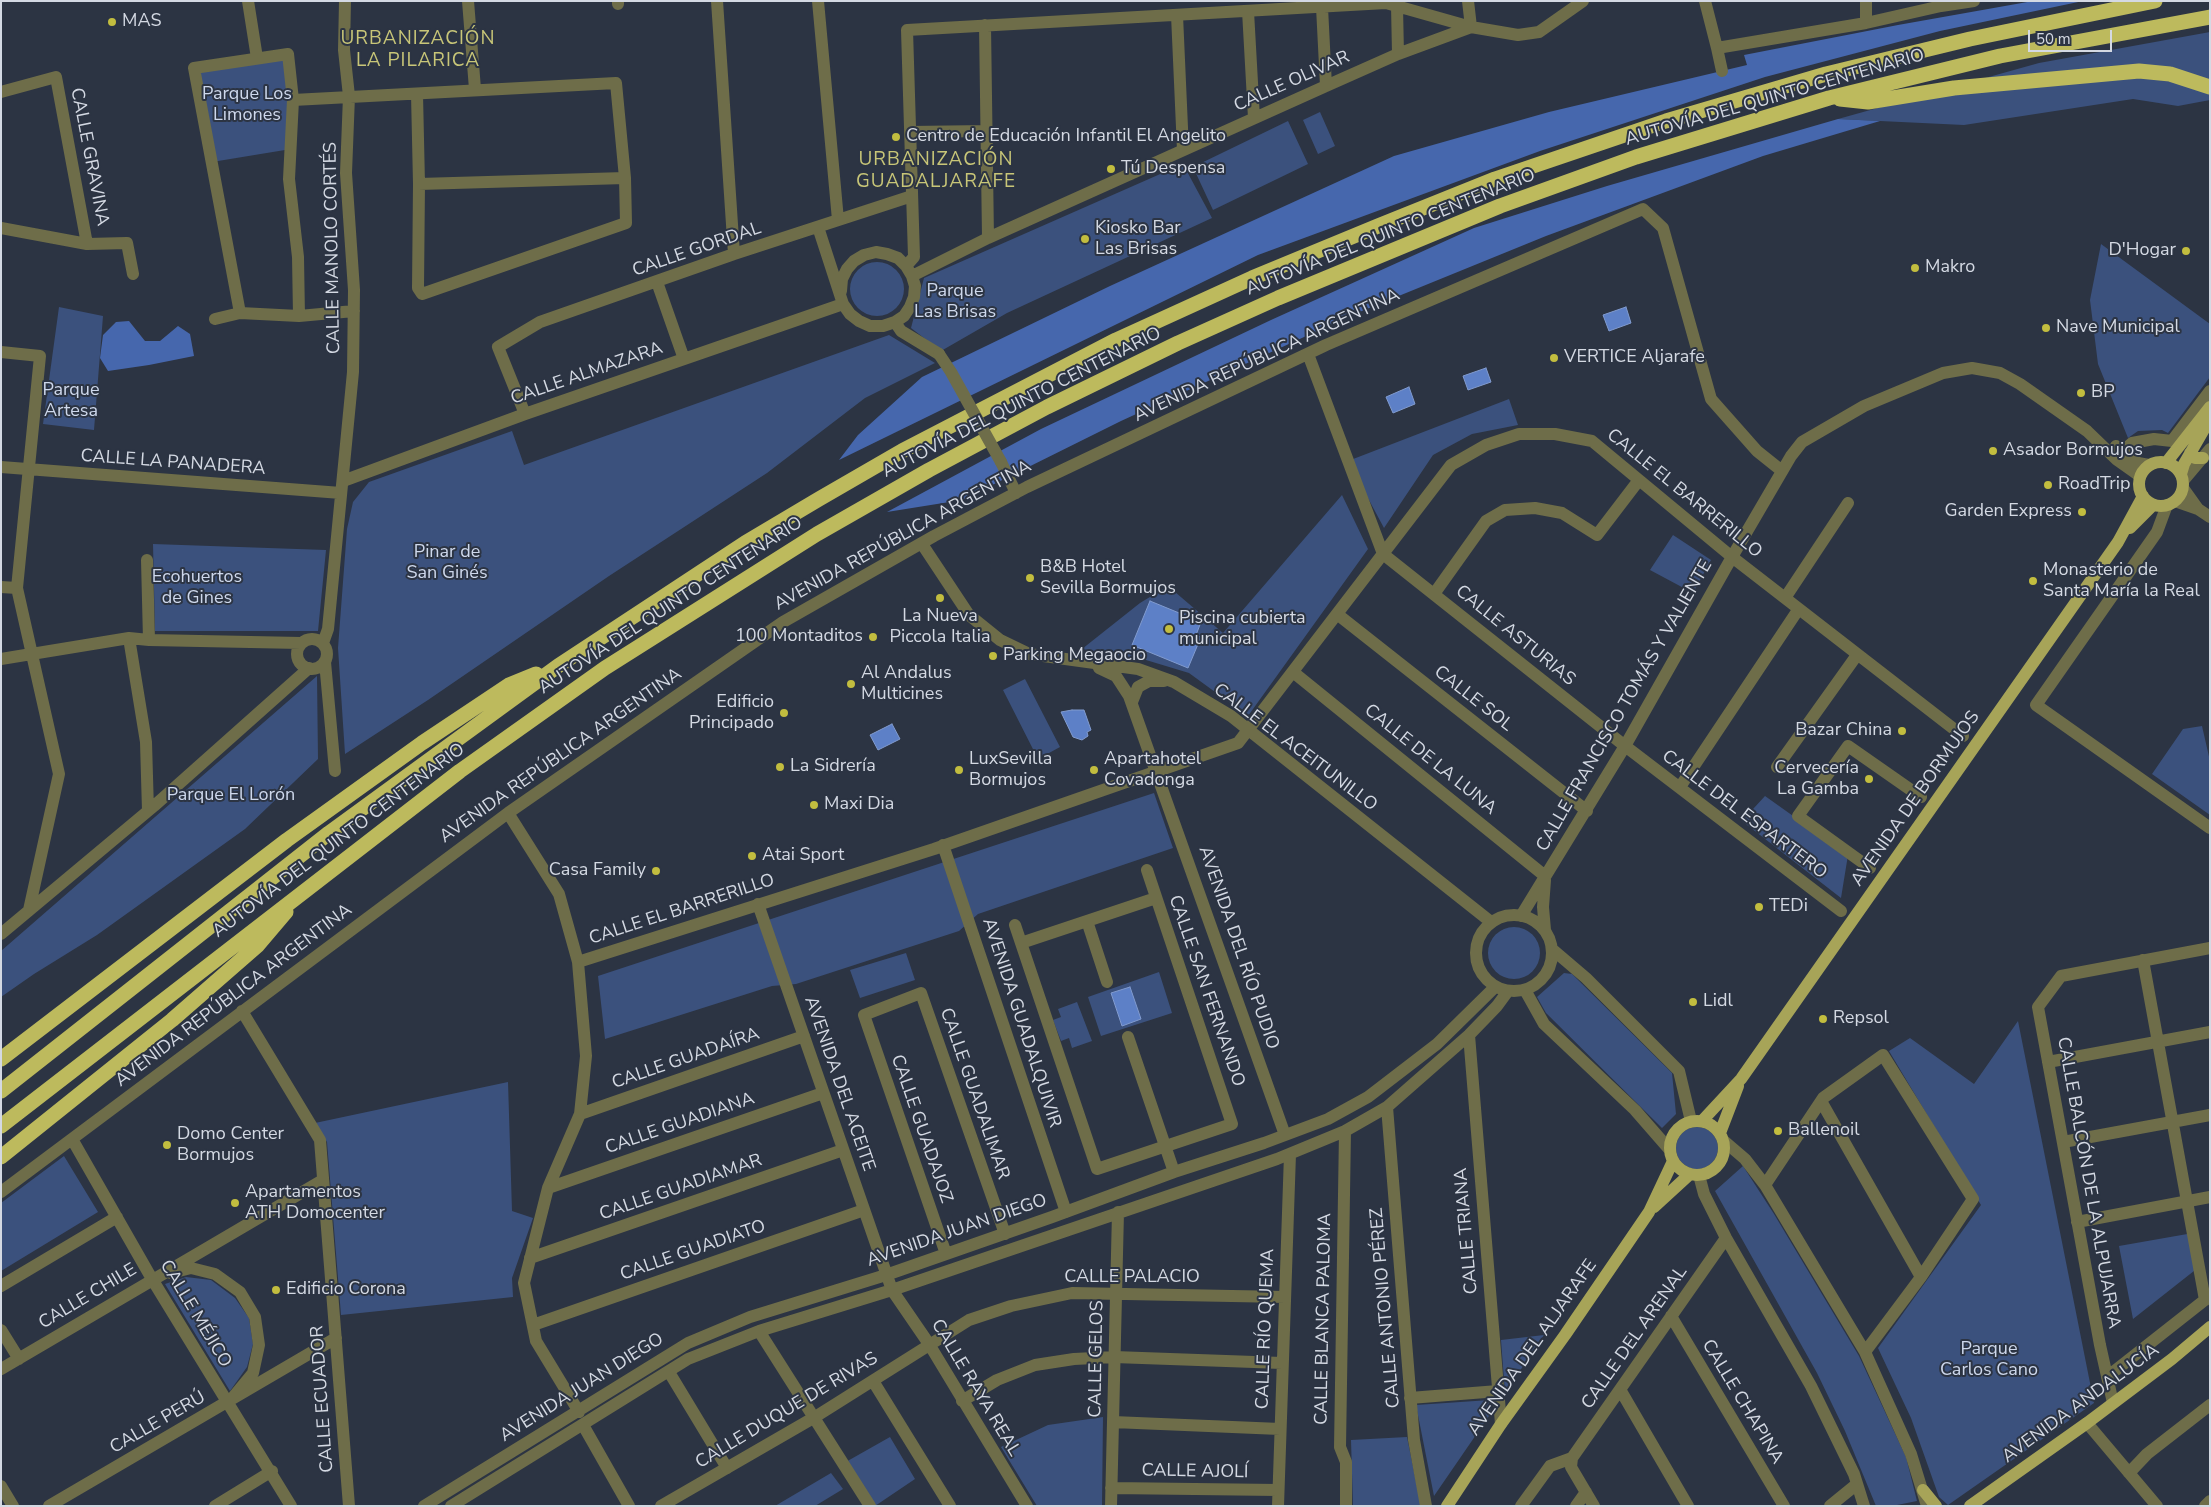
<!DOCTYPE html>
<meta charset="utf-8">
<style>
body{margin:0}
#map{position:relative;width:2211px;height:1507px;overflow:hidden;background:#2c3443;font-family:"Nunito Sans",sans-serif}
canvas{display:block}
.frame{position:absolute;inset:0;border:2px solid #d4d9e3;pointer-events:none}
.scale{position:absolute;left:2028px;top:30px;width:84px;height:22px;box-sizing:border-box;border:2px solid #d4d9e3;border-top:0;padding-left:6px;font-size:15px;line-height:18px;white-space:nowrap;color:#d4d9e3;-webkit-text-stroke:4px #2c3443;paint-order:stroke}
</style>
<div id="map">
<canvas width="2211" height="1507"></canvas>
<div class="frame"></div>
<div class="scale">50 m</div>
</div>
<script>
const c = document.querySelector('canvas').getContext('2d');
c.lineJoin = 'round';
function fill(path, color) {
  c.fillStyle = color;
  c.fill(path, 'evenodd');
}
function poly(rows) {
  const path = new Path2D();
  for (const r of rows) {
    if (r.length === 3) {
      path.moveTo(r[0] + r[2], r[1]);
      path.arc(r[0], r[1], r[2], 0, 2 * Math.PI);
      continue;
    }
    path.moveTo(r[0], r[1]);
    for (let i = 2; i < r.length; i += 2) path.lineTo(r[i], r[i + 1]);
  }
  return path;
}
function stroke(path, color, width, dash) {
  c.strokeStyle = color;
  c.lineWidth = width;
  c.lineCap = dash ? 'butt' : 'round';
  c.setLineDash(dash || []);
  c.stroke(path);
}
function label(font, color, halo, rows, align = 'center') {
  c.font = font + ' "Nunito Sans",sans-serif';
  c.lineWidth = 4;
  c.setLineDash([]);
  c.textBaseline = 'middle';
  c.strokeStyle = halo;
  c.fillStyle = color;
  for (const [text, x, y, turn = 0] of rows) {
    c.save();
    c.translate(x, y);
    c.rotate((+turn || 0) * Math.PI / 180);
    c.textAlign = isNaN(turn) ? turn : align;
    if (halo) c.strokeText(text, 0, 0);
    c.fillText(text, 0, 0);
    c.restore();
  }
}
fill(poly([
 [2210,32,2210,100,2178,106,2133,99,1964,125,1838,119,2039,63],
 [288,54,291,149,212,162,194,68],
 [1320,112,1335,146,1318,154,1303,120],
 [1288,121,1308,164,1213,210,1193,167],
 [1183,164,1212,218,1007,313,941,351,911,328,924,278],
 [2101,244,2210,324,2210,377,2168,433,2162,430,2138,431,2128,438,2098,364,2090,300],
 [877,289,27],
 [59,307,103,316,94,430,43,424],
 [889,335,935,363,865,398,767,473,609,576,428,700,345,754,338,648,347,529,353,502,369,482,512,431,524,465],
 [1509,399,1518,425,1472,434,1433,455,1384,528,1348,461],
 [1342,495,1368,549,1248,716,1189,673,1146,660,1082,649,1140,603,1168,586,1223,633],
 [1673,535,1711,560,1693,593,1650,570],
 [153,544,326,550,318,631,155,631],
 [317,676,318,759,245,829,97,935,34,974,1,997,1,951],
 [1025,679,1060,747,1038,759,1003,690],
 [2202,726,2210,761,2210,815,2152,774,2183,729],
 [1154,793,1173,848,978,914,959,931,796,984,772,986,605,1039,598,976],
 [1765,796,1848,855,1841,898,1742,821],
 [1514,953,26],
 [906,953,915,980,860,998,850,970],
 [1159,972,1172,1013,1101,1036,1088,997],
 [1564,973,1572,974,1672,1073,1676,1114,1662,1128,1546,1013,1537,997],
 [1077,1002,1092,1041,1072,1048,1069,1038,1061,1041,1053,1020,1061,1017,1058,1009],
 [2018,1021,2094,1403,1948,1505,1939,1497,1911,1418,1878,1348,1981,1205,1889,1051,1910,1038,1974,1084],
 [508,1082,512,1211,533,1218,512,1278,513,1297,341,1315,327,1142,315,1123],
 [1697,1148,21],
 [64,1156,98,1212,1,1271,1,1203],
 [1743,1166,1774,1214,1859,1356,1906,1457,1917,1501,1892,1506,1876,1506,1845,1431,1817,1373,1715,1191],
 [2193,1233,2199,1267,2133,1319,2119,1246],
 [186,1277,211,1280,235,1298,249,1318,253,1344,247,1367,230,1391,165,1284],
 [1544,1335,1505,1393,1501,1340],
 [1490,1400,1491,1413,1434,1496,1416,1405],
 [1103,1417,1102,1506,1037,1506,1001,1447,1048,1425],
 [890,1437,915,1479,875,1506,844,1463],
 [1407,1437,1421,1506,1353,1506,1351,1440],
 [831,1473,843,1489,815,1506,775,1506]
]), '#3b517d');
fill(poly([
 [2033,1,2083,1,1940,31,1765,77,1540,151,1258,255,839,460,858,435,922,377,1110,286,1394,156,1549,112,1747,65,1744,55,1898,25],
 [1838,119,1880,121,1763,156,1546,236,1352,315,1121,421,962,500,887,512,1041,429,1271,320,1474,228,1607,186],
 [129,321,145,341,160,341,178,326,190,334,194,356,149,365,108,371,100,358,103,335,116,322]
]), '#4667ad');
const water = poly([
 [1626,307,1631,323,1609,331,1603,315,1626,307],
 [1486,368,1491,382,1468,390,1463,376,1486,368],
 [1409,387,1415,404,1393,413,1386,397,1409,387],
 [1150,601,1201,622,1196,635,1201,637,1188,668,1132,645,1150,601],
 [1072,710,1084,710,1091,730,1087,732,1088,736,1082,740,1073,737,1061,712,1072,710],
 [892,724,900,739,878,750,870,735,892,724],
 [1130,987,1141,1019,1122,1026,1111,993,1130,987]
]);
fill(water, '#5d80c7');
stroke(water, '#819bcf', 1);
stroke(poly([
 [248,1,257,58],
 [468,1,475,89],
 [618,1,618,4],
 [717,1,734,254],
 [818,1,838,220],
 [1468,1,1471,27],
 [1705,1,1717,48,1866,23,1941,6,1974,1],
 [1397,6,1398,54],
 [1322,7,1326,86],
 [1248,11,1254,118],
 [1177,15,1183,150],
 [1866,23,1866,1],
 [985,25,988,238],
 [1717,48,1722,71],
 [1,92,56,77,87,244],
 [293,100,616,83,625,178,626,223,422,294,418,288,419,184,417,94],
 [910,132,986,131],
 [419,184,625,178],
 [818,227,843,304,850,314,859,321,870,326,883,326,895,322,904,316,910,307,914,297,915,286,912,276,906,266,898,258,887,254,876,252,864,255,854,261,847,269,842,279,841,291],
 [1,228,87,244,127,243,133,274],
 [906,266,914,257,907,30,1386,3,1471,27,1518,35,1539,32,1583,1],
 [912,276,988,238,1326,86,1398,54,1471,27],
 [657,282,684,359],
 [240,313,194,68,288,54,293,100,289,179,298,257,299,316],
 [215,319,240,313,299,316,354,311],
 [895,322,901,331,939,354],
 [1,352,40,356,17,588,59,774,29,910],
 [1308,354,1383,554],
 [525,414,498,347,540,322,734,254,912,196],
 [2116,446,2138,463,2149,465],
 [2123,451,2132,443,2154,439,2172,441,2210,391],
 [1001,462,1016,493],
 [1,467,341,493],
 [343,481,525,414,843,304],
 [2183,481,2210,449],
 [2183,488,2198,509,2210,517],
 [2175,501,2198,509],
 [2167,505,2157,532,2036,705,2210,828],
 [922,544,969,615,1000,640,1029,654,1138,669,1174,682,1231,716,1491,922],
 [1383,554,1625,746,1841,911],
 [147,560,149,640],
 [1,587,17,588],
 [1434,594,1486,521,1505,510,1535,508,1562,513,1597,535,1639,480],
 [1785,598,1848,503],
 [1337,614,1587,811],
 [129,638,146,742,148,811],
 [312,654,15],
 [323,643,328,629,353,372,354,290,346,173,349,96,344,50,345,1],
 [1,659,129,638,149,640,301,643],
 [325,662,335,771],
 [1099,668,1116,676,1129,696,1285,1135],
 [1293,672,1545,876],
 [1132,702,1138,687,1149,681,1164,681],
 [1777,767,1857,655],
 [1680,787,1798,610],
 [508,813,559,894,578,962,586,1056,580,1114,548,1188,524,1283,536,1341,579,1412],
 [943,845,1066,1212],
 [1870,868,1798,816,1848,746,1921,797],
 [758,904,892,1290,929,1344,1027,1506],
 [1514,953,38],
 [1521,916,1625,746,1732,557,1791,456,1802,442,1864,406,1943,373,1972,368,2000,373,2020,384,2087,431,2116,459,2140,476],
 [1087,921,1107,982],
 [1015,925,1097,1169,1232,1124,1147,870],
 [1545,930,1543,907,1545,880],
 [1,934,154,806,309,668],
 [1021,943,1156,898],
 [1552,949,1586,978,1679,1071,1691,1121],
 [2143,960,2205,1300],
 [578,962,934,849,1238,743,1451,465,1486,445,1519,434,1555,434,1592,441,1732,557,1963,736],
 [1525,990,1544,1024,1635,1110,1669,1149],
 [242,1011,320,1140,349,1506],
 [1469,1035,1501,1424],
 [1128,1037,1174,1172],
 [2048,1062,2210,1032],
 [1821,1101,1921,1277],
 [1387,1107,1414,1440,1426,1506],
 [580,1114,804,1036],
 [1345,1131,1340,1447,1346,1462,1346,1506],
 [72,1139,152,1279,291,1506],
 [1724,1141,1745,1159,1765,1185,1865,1352,1911,1454,1927,1506],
 [2063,1142,2210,1115],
 [1699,1175,1704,1194,1726,1238,1811,1386,1854,1474,1864,1506],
 [1765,1185,1823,1098,1883,1055,1973,1199,1921,1277,1865,1352],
 [548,1188,823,1093],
 [1,1192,508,813,783,622,934,536,1027,487,1326,345,1643,209,1663,228,1711,399,1757,451,1782,471],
 [2077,1222,2210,1197],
 [946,1254,864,1015,921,993,1005,1234],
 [530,1258,843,1150],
 [171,1273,191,1268,215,1274,240,1292,255,1317,259,1345,253,1373,234,1396],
 [1,1286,117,1217],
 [1671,1316,1784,1506],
 [533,1325,864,1210],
 [1,1330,19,1359],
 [759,1331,870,1506],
 [1,1369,323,1180],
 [669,1372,727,1468],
 [2107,1377,2210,1296],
 [873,1381,950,1506],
 [1621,1391,1688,1506],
 [1410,1398,1498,1391],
 [962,1401,997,1380,1035,1365,1074,1359,1114,1357,1282,1363],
 [2113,1403,2100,1345,2038,1007,2061,976,2210,948],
 [1113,1422,1280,1429],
 [2087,1423,2157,1506],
 [583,1425,629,1506],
 [1572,1458,1726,1238],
 [1572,1458,1571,1467,1594,1506],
 [2129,1473,2147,1454,2210,1405],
 [1,1486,13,1506],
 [1111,1488,1278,1490],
 [49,1506,336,1338],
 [215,1506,272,1471],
 [424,1506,688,1343,750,1317,886,1275,1052,1217,1174,1172,1264,1143,1328,1119,1368,1097,1437,1044,1495,987],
 [451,1506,688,1359,759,1331,892,1290,1277,1159,1345,1131,1387,1107,1469,1035,1497,1006,1508,991],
 [661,1506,815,1417,969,1320,1011,1306,1072,1293,1285,1297],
 [1111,1506,1118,1212],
 [1278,1506,1290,1154],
 [1521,1506,1550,1466,1572,1458],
 [1576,1506,1586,1492],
 [1830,1506,1857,1484],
 [2205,1506,2210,1501]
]), '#6e6d49', 12);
stroke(poly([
 [2190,453,2195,458,2203,458],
 [2161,484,22],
 [2166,463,2210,407],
 [2181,474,2184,464,2210,419],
 [2130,528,2153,505],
 [1697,1148,27],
 [1702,1121,1741,1079,2118,542,2143,496],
 [1720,1133,1738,1086],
 [1654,1207,1690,1174],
 [1923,1490,1936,1506],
 [1447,1506,1501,1424,1565,1335,1649,1212,1673,1161],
 [1970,1506,2087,1423,2172,1359,2210,1327]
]), '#a7a458', 12);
stroke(poly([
 [1840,99,1868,102,1954,88,2139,71,2170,74,2210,87],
 [1,1059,287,840,422,743,509,685,536,674],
 [1,1091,329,833,558,666,745,543,819,499,902,451,1116,340,1252,278,1378,226,1495,179,1666,121,1826,74,1970,39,2155,1],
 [1,1126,460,771,605,668,817,534,929,470,1047,407,1178,343,1278,298,1500,206,1636,157,1829,98,2000,56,2210,17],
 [1,1157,172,1020,258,945,286,912]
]), '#bdba5d', 15);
stroke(poly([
 [939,354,951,372,1001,462]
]), '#6e6d49', 12);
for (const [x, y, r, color] of [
 [112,22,5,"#c2bd3f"],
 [896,137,5,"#c2bd3f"],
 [1111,169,5,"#c2bd3f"],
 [1085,239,5,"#c2bd3f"],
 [2186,251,5,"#c2bd3f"],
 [1915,268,5,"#c2bd3f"],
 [2046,328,5,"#c2bd3f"],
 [1554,358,5,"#c2bd3f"],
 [2081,393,5,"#c2bd3f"],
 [1993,451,5,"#c2bd3f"],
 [2048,485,5,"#c2bd3f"],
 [2082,512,5,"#c2bd3f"],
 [1030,578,5,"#c2bd3f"],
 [2033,581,5,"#c2bd3f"],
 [940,598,5,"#c2bd3f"],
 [1169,629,5,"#c2bd3f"],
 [873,637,5,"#c2bd3f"],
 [993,656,5,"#c2bd3f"],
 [851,684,5,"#c2bd3f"],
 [784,713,5,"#c2bd3f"],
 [1902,731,5,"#c2bd3f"],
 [780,767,5,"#c2bd3f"],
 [959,770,5,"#c2bd3f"],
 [1094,770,5,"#c2bd3f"],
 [1869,779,5,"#c2bd3f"],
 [814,805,5,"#c2bd3f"],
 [752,856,5,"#c2bd3f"],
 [656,871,5,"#c2bd3f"],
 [1759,907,5,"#c2bd3f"],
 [1693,1002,5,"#c2bd3f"],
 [1823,1019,5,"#c2bd3f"],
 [1778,1131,5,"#c2bd3f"],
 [167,1145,5,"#c2bd3f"],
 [235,1203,5,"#c2bd3f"],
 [276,1290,5,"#c2bd3f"]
]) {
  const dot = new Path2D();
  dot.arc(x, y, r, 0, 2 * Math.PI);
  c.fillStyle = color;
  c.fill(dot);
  stroke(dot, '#2c3443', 2);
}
label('18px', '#d4d9e3', '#2c3443', [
 ["MAS",122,22],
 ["Centro de Educación Infantil El Angelito",906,137],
 ["Tú Despensa",1121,169],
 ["Kiosko Bar",1095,229],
 ["Las Brisas",1095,250],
 ["D'Hogar",2176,251,"right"],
 ["Makro",1925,268],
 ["Nave Municipal",2056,328],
 ["VERTICE Aljarafe",1564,358],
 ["BP",2091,393],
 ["Asador Bormujos",2003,451],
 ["RoadTrip",2058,485],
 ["Garden Express",2072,512,"right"],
 ["B&B Hotel",1040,568],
 ["Sevilla Bormujos",1040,589],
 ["Monasterio de",2043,571],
 ["Santa María la Real",2043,592],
 ["La Nueva",940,617,"center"],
 ["Piccola Italia",940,638,"center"],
 ["Piscina cubierta",1179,619],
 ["municipal",1179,640],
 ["100 Montaditos",863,637,"right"],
 ["Parking Megaocio",1003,656],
 ["Al Andalus",861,674],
 ["Multicines",861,695],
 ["Edificio",774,703,"right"],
 ["Principado",774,724,"right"],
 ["Bazar China",1892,731,"right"],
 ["LuxSevilla",969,760],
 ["Bormujos",969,781],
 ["Apartahotel",1104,760],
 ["Covadonga",1104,781],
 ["La Sidrería",790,767],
 ["Cervecería",1859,769,"right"],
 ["La Gamba",1859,790,"right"],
 ["Maxi Dia",824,805],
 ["Atai Sport",762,856],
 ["Casa Family",646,871,"right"],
 ["TEDi",1769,907],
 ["Lidl",1703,1002],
 ["Repsol",1833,1019],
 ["Ballenoil",1788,1131],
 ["Domo Center",177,1135],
 ["Bormujos",177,1156],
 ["Apartamentos",245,1193],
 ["ATH Domocenter",245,1214],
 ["Edificio Corona",286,1290]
], 'left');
label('18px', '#d4d9e3', '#2c3443', [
 ["CALLE OLIVAR",1292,82,-24],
 ["AUTOVÍA DEL QUINTO CENTENARIO",1775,98,-16],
 ["CALLE GRAVINA",89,157,79],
 ["AUTOVÍA DEL QUINTO CENTENARIO",1391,233,-22],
 ["CALLE MANOLO CORTÉS",333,248,-91],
 ["CALLE GORDAL",697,250,-19],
 ["AVENIDA REPÚBLICA ARGENTINA",1267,356,-25],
 ["CALLE ALMAZARA",587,374,-19],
 ["AUTOVÍA DEL QUINTO CENTENARIO",1022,403,-27],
 ["CALLE LA PANADERA",173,463,4],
 ["CALLE EL BARRERILLO",1684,494,39],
 ["AVENIDA REPÚBLICA ARGENTINA",903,536,-29],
 ["AUTOVÍA DEL QUINTO CENTENARIO",671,606,-33],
 ["CALLE ASTURIAS",1515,636,39],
 ["CALLE SOL",1473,699,38],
 ["CALLE FRANCISCO TOMÁS Y VALIENTE",1625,706,-60],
 ["CALLE EL ACEITUNILLO",1295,748,37],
 ["AVENIDA REPÚBLICA ARGENTINA",561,756,-35],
 ["CALLE DE LA LUNA",1430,760,39],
 ["AVENIDA DE BORMUJOS",1916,799,-55],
 ["CALLE DEL ESPARTERO",1744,815,37],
 ["AUTOVÍA DEL QUINTO CENTENARIO",339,841,-37],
 ["CALLE EL BARRERILLO",682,910,-18],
 ["AVENIDA DEL RÍO PUDIO",1238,948,71],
 ["CALLE SAN FERNANDO",1206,991,71],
 ["AVENIDA REPÚBLICA ARGENTINA",234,996,-37],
 ["AVENIDA GUADALQUIVIR",1021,1023,72],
 ["CALLE GUADAÍRA",686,1059,-19],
 ["AVENIDA DEL ACEITE",839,1084,71],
 ["CALLE GUADALIMAR",974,1094,71],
 ["CALLE GUADIANA",680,1124,-19],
 ["CALLE GUADAJOZ",921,1129,71],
 ["CALLE BALCÓN DE LA ALPUJARRA",2088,1183,80],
 ["CALLE GUADIAMAR",681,1188,-19],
 ["AVENIDA JUAN DIEGO",957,1231,-19],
 ["CALLE TRIANA",1467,1231,-95],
 ["CALLE GUADIATO",693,1251,-19],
 ["CALLE PALACIO",1132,1278],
 ["CALLE CHILE",88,1297,-31],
 ["CALLE ANTONIO PÉREZ",1386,1308,-95],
 ["CALLE MÉJICO",195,1314,59],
 ["CALLE BLANCA PALOMA",1324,1319,-89],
 ["CALLE RÍO QUEMA",1266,1329,-88],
 ["CALLE DEL ARENAL",1635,1338,-55],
 ["AVENIDA DEL ALJARAFE",1533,1348,-55],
 ["CALLE GELOS",1097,1359,-89],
 ["AVENIDA JUAN DIEGO",582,1388,-32],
 ["CALLE RAYA REAL",975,1388,59],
 ["CALLE ECUADOR",323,1399,-94],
 ["CALLE CHAPINA",1742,1402,59],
 ["AVENIDA ANDALUCÍA",2081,1404,-36],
 ["CALLE DUQUE DE RIVAS",787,1411,-31],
 ["CALLE PERÚ",158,1423,-30],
 ["CALLE AJOLÍ",1195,1472,1]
]);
label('18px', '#ced8ec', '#2c3443', [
 ["Parque Los",247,95],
 ["Limones",247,116],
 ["Parque",955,292],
 ["Las Brisas",955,313],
 ["Parque",71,391],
 ["Artesa",71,412],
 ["Pinar de",447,553],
 ["San Ginés",447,574],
 ["Ecohuertos",197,578],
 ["de Gines",197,599],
 ["Parque El Lorón",231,796],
 ["Parque",1989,1350],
 ["Carlos Cano",1989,1371]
]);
c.letterSpacing = '1px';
label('19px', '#c8c678', '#2c3443', [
 ["URBANIZACIÓN",418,39],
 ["LA PILARICA",418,61],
 ["URBANIZACIÓN",936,160],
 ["GUADALJARAFE",936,182]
]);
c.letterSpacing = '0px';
</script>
